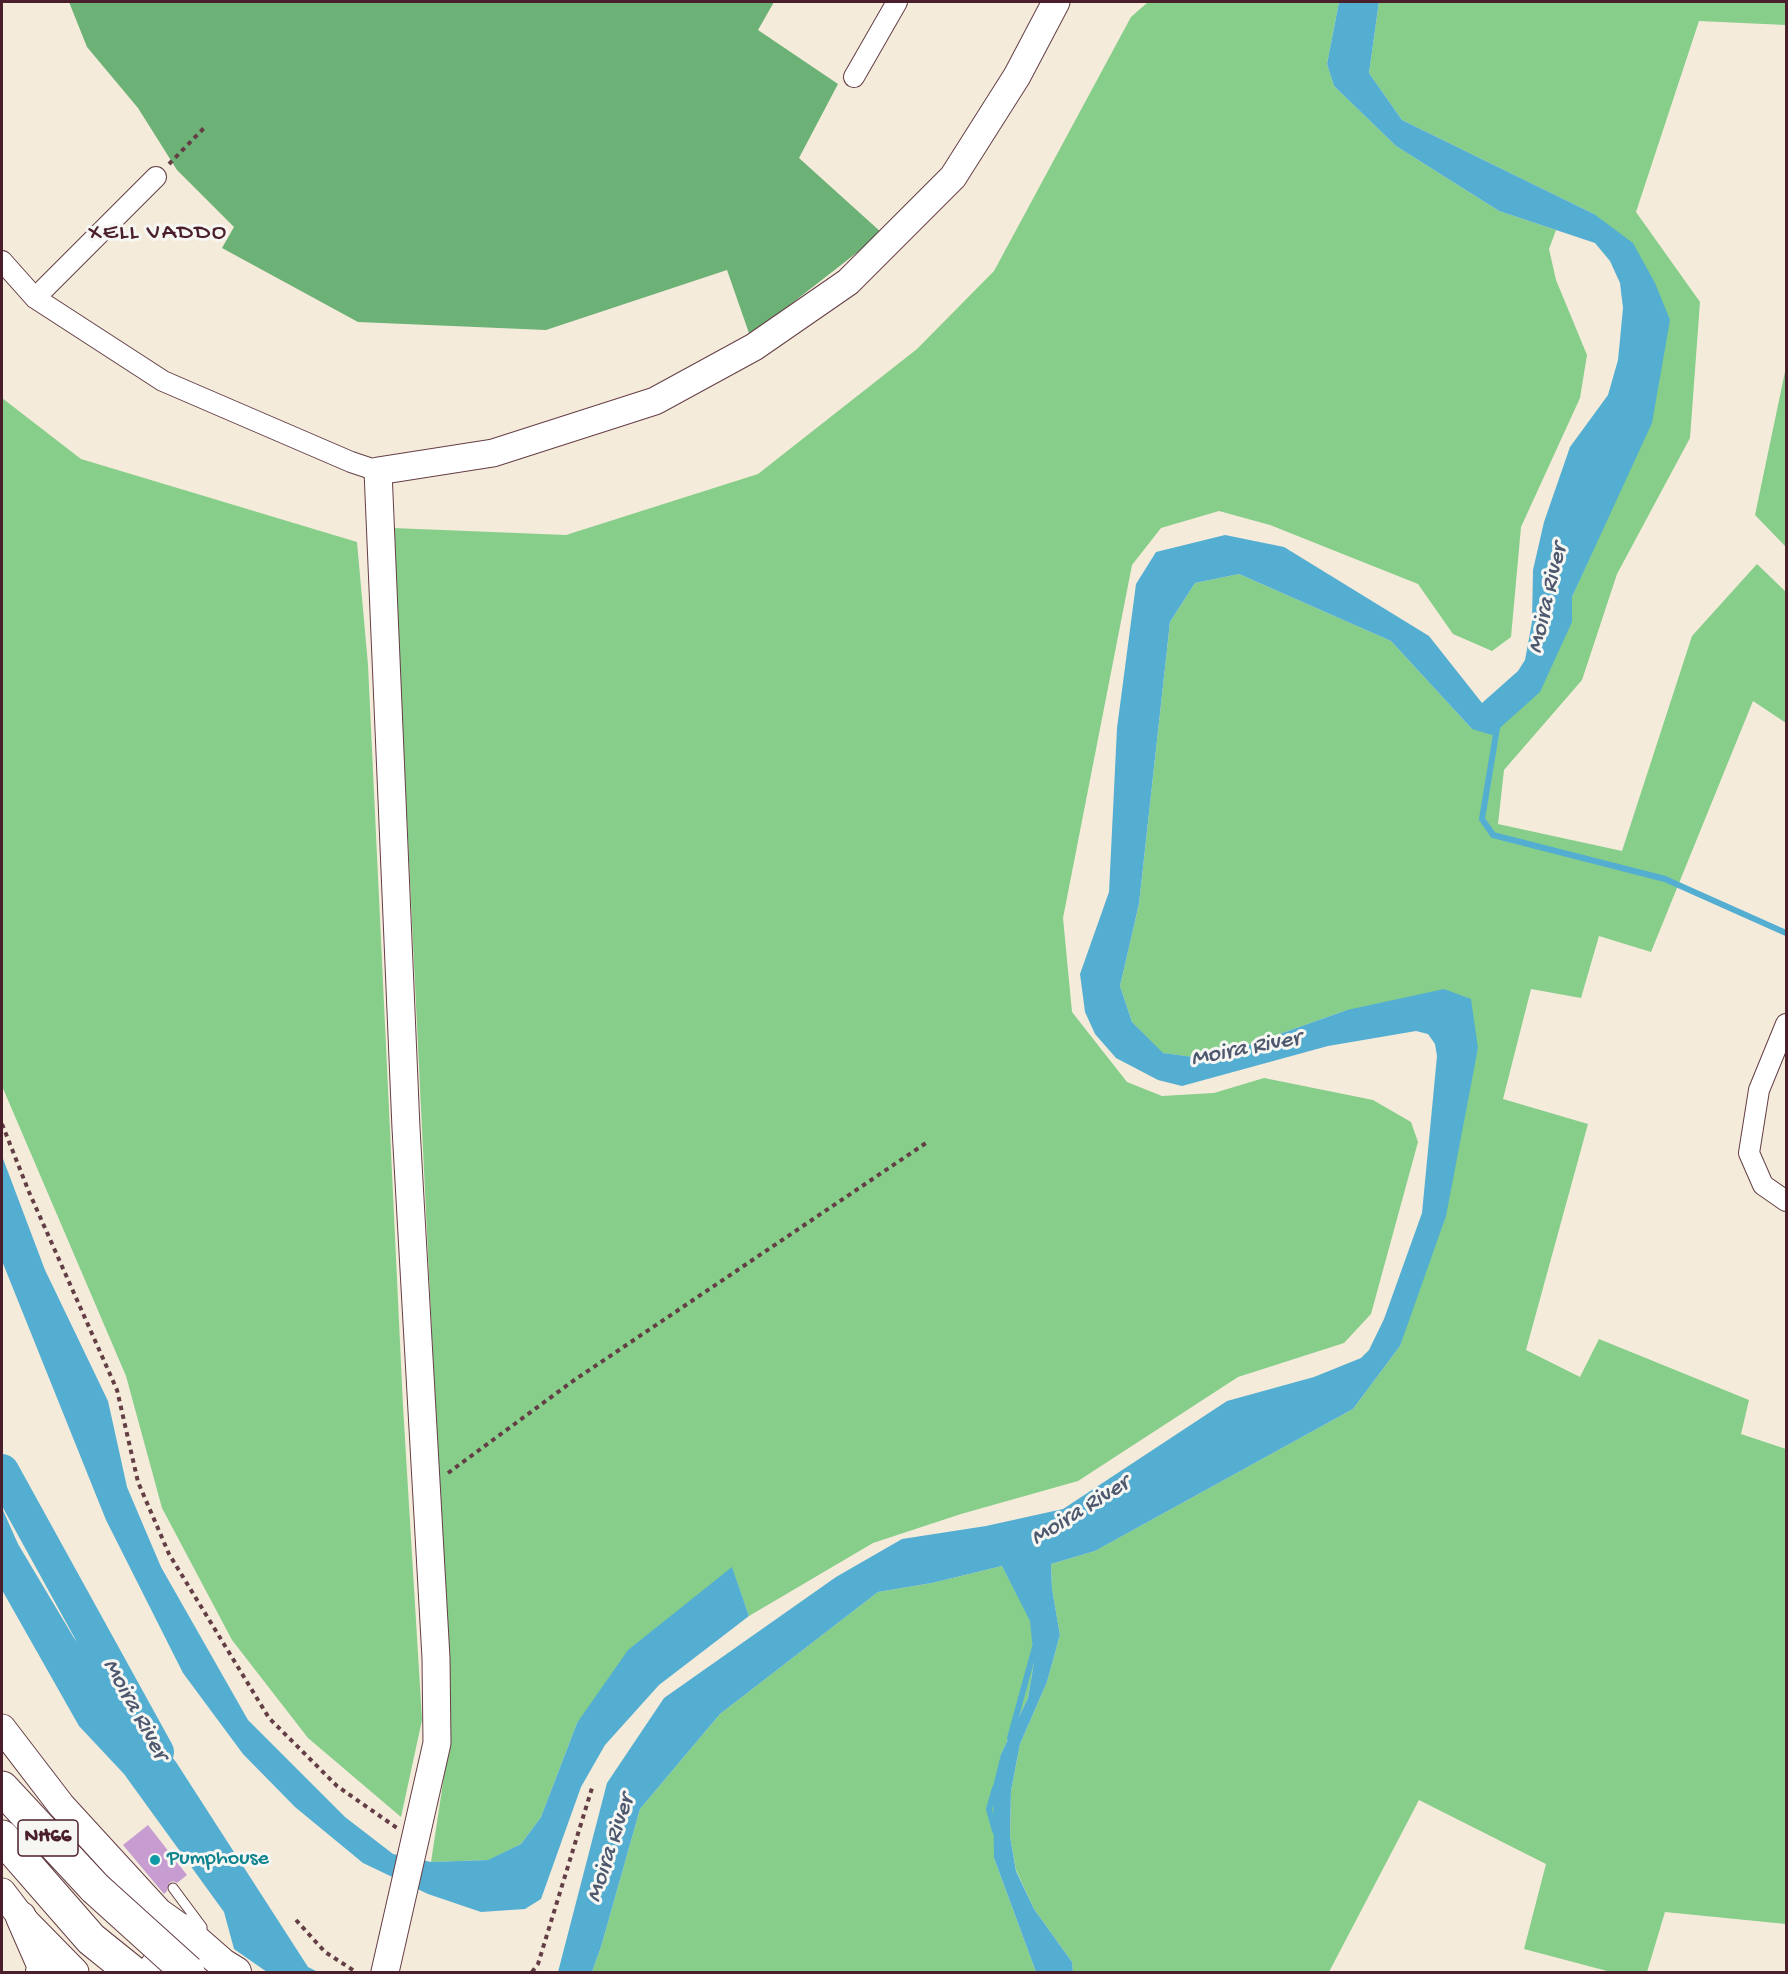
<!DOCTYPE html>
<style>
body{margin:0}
#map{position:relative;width:1788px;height:1974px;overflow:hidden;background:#f5ebdb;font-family:"Gochi Hand",sans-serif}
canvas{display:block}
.frame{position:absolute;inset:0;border:3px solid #4a1f2b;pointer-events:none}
</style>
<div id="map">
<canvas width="1788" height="1974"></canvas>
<div class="frame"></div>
</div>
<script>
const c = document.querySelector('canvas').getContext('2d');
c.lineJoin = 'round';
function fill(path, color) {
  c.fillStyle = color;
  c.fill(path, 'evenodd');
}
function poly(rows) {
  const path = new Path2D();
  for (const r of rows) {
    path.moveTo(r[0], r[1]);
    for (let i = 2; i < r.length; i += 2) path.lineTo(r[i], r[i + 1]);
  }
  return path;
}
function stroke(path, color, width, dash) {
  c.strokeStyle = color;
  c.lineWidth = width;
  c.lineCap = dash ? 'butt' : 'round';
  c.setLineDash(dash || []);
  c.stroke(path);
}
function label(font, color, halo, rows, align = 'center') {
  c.font = font + ' "Gochi Hand",sans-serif';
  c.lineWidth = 6;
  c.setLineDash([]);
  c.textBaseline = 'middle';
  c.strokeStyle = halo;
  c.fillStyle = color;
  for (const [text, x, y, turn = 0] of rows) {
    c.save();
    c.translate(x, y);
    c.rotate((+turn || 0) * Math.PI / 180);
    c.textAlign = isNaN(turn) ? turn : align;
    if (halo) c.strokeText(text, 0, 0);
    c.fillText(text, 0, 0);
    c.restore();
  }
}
fill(poly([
 [1148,2,1339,2,1327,64,1334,86,1396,146,1499,211,1556,230,1549,249,1556,280,1587,355,1580,398,1521,527,1511,637,1492,651,1453,634,1418,584,1270,525,1219,511,1161,528,1132,565,1063,918,1072,1012,1127,1082,1162,1096,1214,1093,1264,1078,1373,1100,1411,1122,1418,1142,1371,1314,1344,1343,1238,1377,1078,1481,961,1514,873,1543,749,1616,732,1568,577,1723,541,1817,521,1844,489,1860,431,1862,451,1730,393,528,566,535,758,474,917,349,994,271,1131,17],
 [1379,2,1786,2,1786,25,1699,21,1636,212,1700,302,1690,438,1617,574,1582,680,1504,770,1498,824,1622,851,1692,636,1757,564,1786,592,1786,723,1753,701,1651,952,1599,936,1581,998,1531,989,1503,1099,1588,1124,1526,1350,1580,1377,1599,1339,1749,1400,1741,1434,1786,1449,1786,1924,1665,1912,1647,1972,1611,1972,1524,1949,1546,1864,1419,1800,1329,1972,1073,1972,1072,1962,1034,1909,1016,1870,1010,1836,1011,1791,1020,1744,1047,1682,1060,1635,1052,1589,1051,1564,1095,1551,1353,1409,1400,1346,1478,1048,1347,1010,1209,1059,1162,1053,1132,1022,1120,986,1139,904,1170,622,1195,583,1239,574,1391,641,1472,729,1572,622,1572,597,1592,552,1670,320,1594,214,1402,120,1369,73],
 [1786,367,1786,547,1755,515],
 [2,398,81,459,357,542,368,665,403,1406,422,1720,401,1817,308,1738,232,1640,162,1508,126,1376,2,1086],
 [1002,1566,1031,1621,1034,1662,1028,1698,1001,1754,994,1858,1036,1972,592,1972,601,1947,640,1809,720,1714,878,1592,932,1583]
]), '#86ce8a');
fill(poly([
 [69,2,774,2,758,30,838,84,799,158,882,233,750,336,727,270,546,330,358,322,222,248,234,227,177,170,138,108,87,47]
]), '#6cb176');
fill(poly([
 [1339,2,1379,2,1369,73,1402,120,1594,214,1633,243,1655,283,1670,320,1652,423,1572,597,1572,622,1540,692,1492,735,1472,729,1391,641,1239,574,1195,583,1170,622,1139,904,1120,986,1132,1022,1163,1053,1209,1059,1347,1010,1444,989,1471,999,1478,1048,1446,1216,1400,1346,1353,1409,1095,1551,1051,1564,1052,1589,1060,1635,1047,1682,1020,1744,1011,1791,1010,1836,1016,1871,1034,1909,1072,1962,1073,1972,1036,1972,994,1858,993,1787,1001,1754,1028,1698,1034,1662,1030,1621,1002,1566,932,1583,878,1592,720,1714,640,1809,601,1947,592,1972,558,1972,607,1783,664,1698,836,1577,902,1539,986,1526,1063,1509,1227,1401,1314,1377,1361,1358,1369,1350,1384,1319,1422,1213,1437,1056,1435,1044,1428,1034,1416,1031,1328,1046,1182,1086,1158,1080,1116,1058,1095,1034,1085,1012,1080,974,1109,892,1117,728,1136,584,1156,552,1225,535,1284,547,1429,636,1482,703,1518,671,1525,660,1532,622,1533,570,1544,522,1570,447,1608,395,1618,360,1623,308,1620,283,1610,261,1595,243,1499,211,1396,146,1334,86,1327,64],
 [2,1156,45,1270,108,1401,127,1487,161,1567,248,1720,345,1817,393,1854,431,1862,488,1860,521,1844,541,1817,577,1723,628,1650,732,1567,749,1616,659,1685,605,1745,581,1787,541,1899,525,1909,481,1912,428,1894,363,1863,295,1807,243,1754,183,1673,106,1520,2,1261],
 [2,1508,18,1544,74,1638,176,1762,308,1967,318,1972,267,1972,234,1949,224,1912,124,1774,79,1726,2,1590]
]), '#54aed2');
stroke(poly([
 [1498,722,1482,819,1493,835,1665,879,1786,933],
 [1010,1738,1035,1647],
 [995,1831,989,1809,995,1788]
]), '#54aed2', 6);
stroke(poly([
 [2,1471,157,1752]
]), '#54aed2', 34);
fill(poly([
 [148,1825,187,1875,177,1883,173,1881,169,1883,167,1891,164,1894,123,1845]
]), '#c79dd1');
const lane = poly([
 [173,1888,202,1927,202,1934]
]);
const street = poly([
 [854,77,897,2],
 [2,261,35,298,163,381,351,462,378,471],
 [35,298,156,177],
 [1786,1024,1759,1090,1749,1153,1763,1185,1786,1201]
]);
const secondary = poly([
 [2,1728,61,1805,159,1912,183,1929],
 [2,1892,21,1917,75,1972],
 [385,1972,437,1743,436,1658,406,1128,378,471,493,453,655,401,754,347,848,282,953,177,1017,76,1056,2]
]);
const primary = poly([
 [21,1917,42,1965,41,1972],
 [151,1972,183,1929,223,1964,236,1972]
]);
const highway = poly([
 [2,1788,95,1888],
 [2,1837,91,1939,132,1972]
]);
stroke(lane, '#643e45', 11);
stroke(street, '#643e45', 22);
stroke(secondary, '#643e45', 29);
stroke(primary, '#643e45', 32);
stroke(highway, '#643e45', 35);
stroke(poly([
 [169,164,204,128],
 [2,1124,29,1192,117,1390,138,1482,169,1554,269,1718,337,1786,397,1828],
 [448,1473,573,1381,926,1143],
 [296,1920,325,1952,356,1972],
 [532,1972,538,1964,592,1788]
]), '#643e45', 4, [4.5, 4.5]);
stroke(lane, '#fff', 9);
stroke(street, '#fff', 20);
stroke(secondary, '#fff', 27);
stroke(primary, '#fff', 30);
stroke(highway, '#fff', 33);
const highwayBridge = poly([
 [95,1888,188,1972]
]);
stroke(highwayBridge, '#643e45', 35, []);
stroke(highwayBridge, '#fff', 33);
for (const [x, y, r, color] of [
 [155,1860,6,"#0f9aa8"]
]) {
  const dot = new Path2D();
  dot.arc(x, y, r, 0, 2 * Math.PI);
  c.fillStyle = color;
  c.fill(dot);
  stroke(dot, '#f6f6f2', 2);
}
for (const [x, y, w] of [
 [48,1838,60]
]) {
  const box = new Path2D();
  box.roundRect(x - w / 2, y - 18, w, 36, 4.5);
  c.fillStyle = '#f6f6f2';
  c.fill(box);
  stroke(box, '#4a1f2b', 1.5);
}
label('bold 21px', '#4a1f2b', null, [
 ["NH66",48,1838]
]);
label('22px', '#0d838f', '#f6f6f2', [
 ["Pumphouse",167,1860]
], 'left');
c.letterSpacing = '1.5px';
label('24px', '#4a1f2b', '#f6f6f2', [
 ["XELL VADDO",158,234]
]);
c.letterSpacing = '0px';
label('italic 24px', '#4e586e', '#f6f6f2', [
 ["Moira River",1549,599,-77],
 ["Moira River",1246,1050,-11],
 ["Moira River",1081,1512,-32],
 ["Moira River",134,1710,61],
 ["Moira River",612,1849,-72]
]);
</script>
